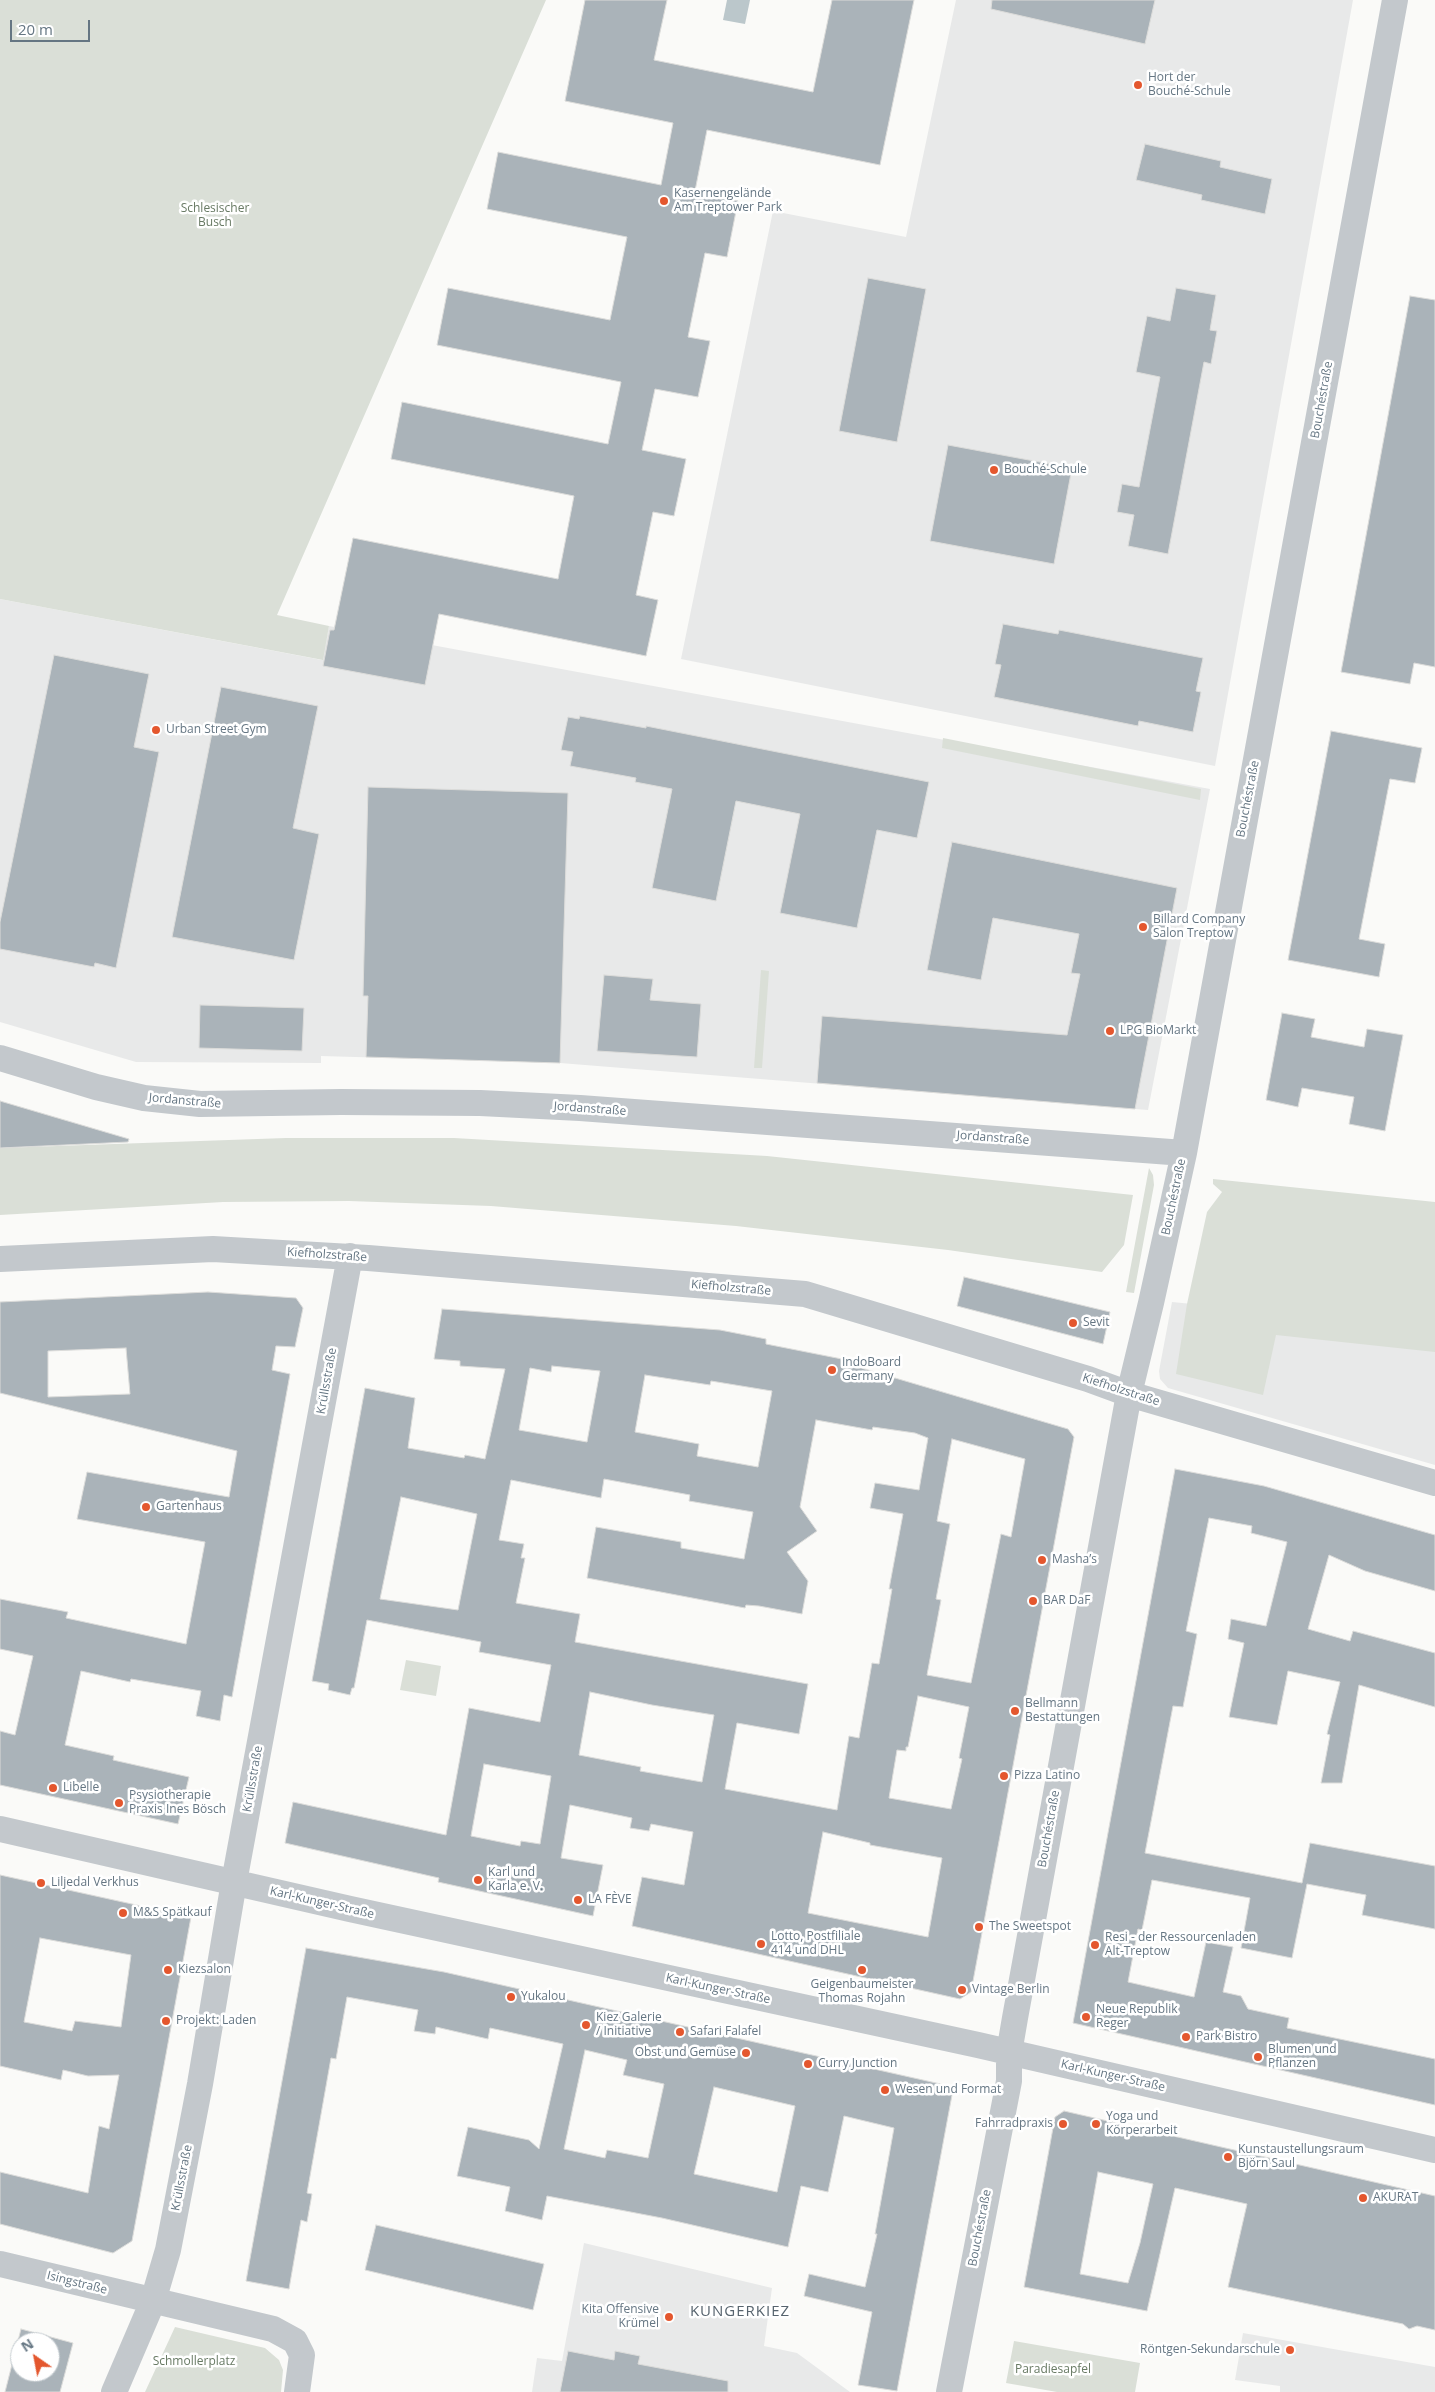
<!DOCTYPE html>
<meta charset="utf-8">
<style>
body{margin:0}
#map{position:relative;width:1435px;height:2392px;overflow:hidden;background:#fafaf8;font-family:"Open Sans",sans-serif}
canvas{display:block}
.north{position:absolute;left:10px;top:2332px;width:50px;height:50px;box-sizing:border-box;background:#fff;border:1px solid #c1c8cd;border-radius:50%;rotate:327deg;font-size:14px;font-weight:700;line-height:20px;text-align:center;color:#657683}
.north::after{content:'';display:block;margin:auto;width:18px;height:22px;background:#e4572e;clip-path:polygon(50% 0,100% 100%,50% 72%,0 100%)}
.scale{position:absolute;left:10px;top:20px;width:80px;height:22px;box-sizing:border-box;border:2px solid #657683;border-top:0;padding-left:6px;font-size:15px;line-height:18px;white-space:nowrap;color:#657683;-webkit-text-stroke:4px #fff;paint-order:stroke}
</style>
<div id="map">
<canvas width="1435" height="2392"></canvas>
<div class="north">N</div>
<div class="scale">20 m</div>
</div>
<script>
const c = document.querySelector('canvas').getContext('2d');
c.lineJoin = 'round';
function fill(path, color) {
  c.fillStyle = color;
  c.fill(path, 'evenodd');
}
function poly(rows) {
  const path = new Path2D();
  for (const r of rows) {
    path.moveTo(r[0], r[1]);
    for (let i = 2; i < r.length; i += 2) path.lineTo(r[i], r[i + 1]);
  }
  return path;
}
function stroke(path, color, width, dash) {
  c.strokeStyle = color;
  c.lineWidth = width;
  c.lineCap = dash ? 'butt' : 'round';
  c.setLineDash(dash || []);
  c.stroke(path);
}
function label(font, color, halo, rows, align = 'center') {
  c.font = font + ' "Open Sans",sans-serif';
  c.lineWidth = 5;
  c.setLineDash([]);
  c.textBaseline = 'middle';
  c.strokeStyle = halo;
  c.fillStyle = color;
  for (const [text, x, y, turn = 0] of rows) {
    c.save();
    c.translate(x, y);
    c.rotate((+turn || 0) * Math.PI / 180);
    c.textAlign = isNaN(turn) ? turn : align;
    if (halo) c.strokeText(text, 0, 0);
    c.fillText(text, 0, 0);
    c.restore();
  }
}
fill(poly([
 [956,0,1353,0,1215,766,681,659,773,211,906,237],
 [0,599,322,660,329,626,1210,789,1148,1110,560,1063,321,1056,321,1063,136,1062,0,1022],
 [1172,1302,1435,1328,1435,1465,1168,1388,1160,1379,1159,1371],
 [584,2243,772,2288,764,2346,797,2353,850,2392,532,2392,537,2358,562,2361],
 [1243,2333,1435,2367,1435,2392,1280,2392,1280,2386,1235,2380]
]), '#e8e9e9');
fill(poly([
 [0,0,546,0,277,615,329,626,323,660,0,599],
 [943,738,1201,789,1200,800,942,748],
 [761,970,769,971,762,1068,754,1068],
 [286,1138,454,1138,767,1156,1133,1195,1124,1245,1102,1272,948,1250,736,1226,491,1206,349,1201,223,1202,0,1215,0,1148],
 [1149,1168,1153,1175,1154,1185,1134,1293,1126,1292],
 [1213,1179,1435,1202,1435,1352,1276,1335,1263,1395,1176,1374,1187,1304,1207,1212,1222,1192,1213,1184],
 [406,1660,441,1666,436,1696,400,1690],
 [175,2327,265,2348,279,2360,283,2370,281,2392,145,2392],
 [1014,2341,1140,2363,1135,2392,1057,2392,1006,2383]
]), '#dadfd7');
fill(poly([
 [727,0,750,0,745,24,723,20]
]), '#bbc7cb');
const building = poly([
 [585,0,667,0,654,60,813,92,832,0,914,0,880,165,707,130,695,191,738,201,727,257,705,253,688,337,710,341,698,397,655,389,642,450,686,459,674,516,653,512,636,595,658,600,646,656,439,614,425,685,323,666,330,630,334,630,353,538,558,579,574,496,391,459,402,402,608,444,621,382,437,345,448,288,610,320,627,237,487,209,498,152,661,185,673,123,565,101,585,0],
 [992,0,1155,0,1145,44,991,9,992,0],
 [1145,144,1221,161,1220,167,1272,179,1265,214,1201,200,1202,195,1136,180,1145,144],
 [868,278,926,289,897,442,839,431,868,278],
 [1176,288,1216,295,1210,330,1217,331,1211,364,1204,362,1168,554,1128,546,1134,515,1117,512,1122,484,1139,487,1160,377,1136,372,1147,316,1170,321,1176,288],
 [1410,296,1435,300,1435,667,1414,663,1410,684,1341,672,1410,296],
 [948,445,1072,468,1054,564,930,541,948,445],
 [1003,624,1058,634,1059,630,1203,658,1196,691,1201,692,1193,732,1139,721,1138,726,994,697,1001,665,995,664,1003,624],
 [54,655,149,674,134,747,159,752,116,968,95,963,94,967,0,949,0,922,54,655],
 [221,687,318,706,293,828,319,834,294,960,172,937,221,687],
 [580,716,646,728,646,726,929,782,917,838,877,830,857,928,780,913,800,814,736,801,716,901,652,888,672,789,635,782,636,778,570,766,573,752,561,750,568,717,579,719,580,716],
 [1331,731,1422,748,1415,783,1390,779,1359,939,1385,944,1379,977,1288,960,1331,731],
 [368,787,568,793,560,1063,366,1057,368,996,363,996,368,787],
 [952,842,1177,888,1135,1109,817,1083,822,1016,1067,1035,1080,974,1071,973,1079,934,993,918,981,980,927,970,952,842],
 [604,975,653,979,650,1000,701,1004,697,1057,597,1051,604,975],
 [200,1005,304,1008,302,1051,199,1048,200,1005],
 [1282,1013,1315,1019,1311,1037,1364,1047,1367,1029,1403,1035,1385,1131,1349,1124,1354,1097,1302,1088,1298,1107,1266,1100,1282,1013],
 [0,1101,129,1139,128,1142,0,1148,0,1101],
 [964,1277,1110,1312,1103,1344,957,1306,964,1277],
 [208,1292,296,1298,303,1308,295,1347,276,1346,272,1370,290,1374,232,1697,224,1695,220,1721,196,1716,201,1691,131,1679,130,1682,81,1671,65,1745,114,1756,113,1760,189,1777,178,1824,0,1785,0,1731,15,1735,33,1656,0,1649,0,1599,68,1612,66,1618,186,1644,205,1542,77,1519,87,1472,229,1497,237,1451,0,1393,0,1302,208,1292],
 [126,1348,130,1394,48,1397,48,1351,126,1348],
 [442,1309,720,1330,766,1339,766,1344,852,1361,851,1365,1068,1429,1074,1437,971,1992,960,1999,632,1926,642,1877,684,1885,693,1832,651,1824,649,1831,630,1828,632,1818,570,1805,561,1858,603,1865,593,1916,438,1882,439,1878,285,1843,293,1802,446,1835,469,1708,540,1722,551,1665,479,1652,481,1642,367,1620,354,1688,352,1688,350,1695,328,1690,329,1684,312,1681,365,1388,415,1398,408,1448,464,1458,465,1455,485,1459,505,1369,460,1366,460,1361,434,1359,442,1309],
 [552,1366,600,1371,587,1442,519,1430,530,1368,551,1372,552,1366],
 [645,1375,710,1385,711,1381,772,1391,758,1467,697,1456,699,1444,635,1432,645,1375],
 [816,1420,872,1430,873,1427,915,1433,928,1438,919,1490,875,1483,870,1508,903,1514,889,1589,892,1589,879,1664,872,1663,859,1738,849,1736,837,1810,725,1789,737,1723,799,1734,808,1684,575,1642,580,1614,516,1603,525,1558,521,1558,524,1544,499,1540,511,1480,601,1498,604,1479,690,1495,689,1501,753,1512,744,1559,681,1548,681,1542,596,1527,587,1578,745,1608,746,1605,759,1606,802,1614,808,1581,787,1552,817,1531,800,1507,816,1420],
 [952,1439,1025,1459,1011,1537,1001,1534,971,1683,927,1675,941,1600,936,1599,950,1524,937,1521,952,1439],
 [401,1497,477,1514,458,1610,380,1599,401,1497],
 [590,1692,652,1705,714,1715,702,1782,640,1771,641,1767,579,1755,590,1692],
 [918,1696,969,1707,959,1758,962,1759,951,1809,889,1798,897,1750,906,1751,906,1747,908,1747,918,1696],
 [484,1764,551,1776,540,1844,521,1841,520,1846,471,1836,484,1764],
 [823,1832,870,1843,870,1845,942,1858,928,1937,808,1913,823,1832],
 [1175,1469,1264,1486,1435,1535,1435,1591,1365,1571,1329,1555,1308,1629,1350,1641,1353,1631,1435,1653,1435,1707,1359,1685,1342,1783,1321,1783,1330,1735,1327,1734,1340,1682,1288,1671,1277,1725,1229,1717,1244,1643,1228,1639,1231,1619,1266,1626,1287,1542,1251,1533,1252,1526,1209,1518,1186,1631,1197,1634,1183,1707,1173,1706,1145,1853,1302,1883,1310,1843,1435,1866,1435,1929,1362,1915,1366,1895,1307,1884,1292,1958,1241,1948,1250,1898,1152,1880,1142,1930,1138,1929,1128,1982,1194,1997,1206,1942,1233,1947,1223,1992,1241,1996,1248,2009,1289,2018,1287,2028,1435,2059,1435,2105,1073,2023,1175,1469],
 [0,1875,191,1917,132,2241,113,2253,0,2224,0,2172,88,2193,99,2126,109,2129,119,2075,88,2076,63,2070,61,2080,0,2066,0,1875],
 [40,1938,131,1955,121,2027,75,2021,72,2031,24,2022,40,1938],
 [306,1948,444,1972,945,2085,952,2095,897,2391,858,2385,872,2312,804,2296,809,2274,865,2287,877,2234,875,2234,894,2128,844,2116,828,2192,801,2186,788,2247,662,2218,547,2196,542,2220,505,2211,510,2187,457,2176,468,2127,529,2140,539,2149,563,2044,490,2028,488,2039,436,2027,435,2034,414,2031,418,2010,347,1997,336,2059,331,2058,307,2193,312,2194,307,2222,301,2220,289,2289,246,2281,306,1948],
 [585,2050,627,2060,623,2075,664,2084,648,2158,607,2150,605,2158,564,2149,585,2050],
 [714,2087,795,2106,777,2192,694,2174,714,2087],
 [1064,2111,1435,2196,1435,2330,1417,2326,1409,2329,1403,2324,1228,2287,1247,2204,1175,2188,1147,2311,1024,2287,1055,2117,1064,2111],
 [1098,2172,1153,2184,1140,2243,1128,2283,1080,2274,1098,2172],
 [376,2225,544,2264,533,2310,365,2270,376,2225],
 [21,2329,73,2343,60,2392,5,2392,21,2329],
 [20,2342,50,2342,50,2372,20,2372,20,2342],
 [568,2351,614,2360,615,2351,640,2356,638,2364,728,2381,728,2392,560,2392,568,2351]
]);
fill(building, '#aab3b9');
stroke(building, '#dcdcda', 1);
stroke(poly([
 [0,1058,96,1087,144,1098,200,1104,341,1102,480,1103,580,1108,1184,1153],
 [0,1259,213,1249,368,1258,805,1294,1088,1379,1129,1394,1435,1483],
 [0,1829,350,1909,978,2045,1435,2150],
 [0,2264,273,2329,295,2341,302,2355,297,2392],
 [114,2392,153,2301,168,2250,200,2084,234,1882,350,1256],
 [949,2392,1009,2081,1009,2053,1015,2018,1129,1394,1151,1303,1184,1153,1395,0]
]), '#c3c8cc', 26);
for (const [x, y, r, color] of [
 [1138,85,5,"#e4572e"],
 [664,201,5,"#e4572e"],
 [994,470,5,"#e4572e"],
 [156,730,5,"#e4572e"],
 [1143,927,5,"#e4572e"],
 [1110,1031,5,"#e4572e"],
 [1073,1323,5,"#e4572e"],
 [832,1370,5,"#e4572e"],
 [146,1507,5,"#e4572e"],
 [1042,1560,5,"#e4572e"],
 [1033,1601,5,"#e4572e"],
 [1015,1711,5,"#e4572e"],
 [1004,1776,5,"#e4572e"],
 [53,1788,5,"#e4572e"],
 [119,1803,5,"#e4572e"],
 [478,1880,5,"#e4572e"],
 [41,1883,5,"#e4572e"],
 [578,1900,5,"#e4572e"],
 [123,1913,5,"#e4572e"],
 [979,1927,5,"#e4572e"],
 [761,1944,5,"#e4572e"],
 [1095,1945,5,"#e4572e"],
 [168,1970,5,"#e4572e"],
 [862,1970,5,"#e4572e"],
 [962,1990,5,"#e4572e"],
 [511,1997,5,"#e4572e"],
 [1086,2017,5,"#e4572e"],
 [166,2021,5,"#e4572e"],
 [586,2025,5,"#e4572e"],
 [680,2032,5,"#e4572e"],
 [1186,2037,5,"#e4572e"],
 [746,2053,5,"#e4572e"],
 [1258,2057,5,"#e4572e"],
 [808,2064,5,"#e4572e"],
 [885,2090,5,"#e4572e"],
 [1063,2124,5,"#e4572e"],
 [1096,2124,5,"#e4572e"],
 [1228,2157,5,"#e4572e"],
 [1363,2198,5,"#e4572e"],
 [669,2317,5,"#e4572e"],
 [1290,2350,5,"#e4572e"]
]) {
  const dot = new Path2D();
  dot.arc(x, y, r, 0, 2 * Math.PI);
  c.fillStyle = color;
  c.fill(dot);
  stroke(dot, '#fff', 2);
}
label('12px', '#657683', '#fff', [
 ["Hort der",1148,78],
 ["Bouché-Schule",1148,92],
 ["Kasernengelände",674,194],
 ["Am Treptower Park",674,208],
 ["Bouché-Schule",1004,470],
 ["Urban Street Gym",166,730],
 ["Billard Company",1153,920],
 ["Salon Treptow",1153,934],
 ["LPG BioMarkt",1120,1031],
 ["Sevit",1083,1323],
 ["IndoBoard",842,1363],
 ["Germany",842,1377],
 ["Gartenhaus",156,1507],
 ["Masha’s",1052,1560],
 ["BAR DaF",1043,1601],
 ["Bellmann",1025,1704],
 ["Bestattungen",1025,1718],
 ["Pizza Latino",1014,1776],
 ["Libelle",63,1788],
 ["Psysiotherapie",129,1796],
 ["Praxis Ines Bösch",129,1810],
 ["Karl und",488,1873],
 ["Karla e. V.",488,1887],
 ["Liljedal Verkhus",51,1883],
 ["LA FÈVE",588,1900],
 ["M&S Spätkauf",133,1913],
 ["The Sweetspot",989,1927],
 ["Lotto, Postfiliale",771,1937],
 ["414 und DHL",771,1951],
 ["Resi - der Ressourcenladen",1105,1938],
 ["Alt-Treptow",1105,1952],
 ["Kiezsalon",178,1970],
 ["Geigenbaumeister",862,1985,"center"],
 ["Thomas Rojahn",862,1999,"center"],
 ["Vintage Berlin",972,1990],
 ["Yukalou",521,1997],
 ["Neue Republik",1096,2010],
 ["Reger",1096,2024],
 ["Kiez Galerie",596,2018],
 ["/ Initiative",596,2032],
 ["Projekt: Laden",176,2021],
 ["Safari Falafel",690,2032],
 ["Park Bistro",1196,2037],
 ["Blumen und",1268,2050],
 ["Pflanzen",1268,2064],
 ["Obst und Gemüse",736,2053,"right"],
 ["Curry Junction",818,2064],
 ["Wesen und Format",895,2090],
 ["Yoga und",1106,2117],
 ["Körperarbeit",1106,2131],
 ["Fahrradpraxis",1053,2124,"right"],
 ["Kunstaustellungsraum",1238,2150],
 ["Björn Saul",1238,2164],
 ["AKURAT",1373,2198],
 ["Kita Offensive",659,2310,"right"],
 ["Krümel",659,2324,"right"],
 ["Röntgen-Sekundarschule",1280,2350,"right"]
], 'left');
label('12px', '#687a64', '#fff', [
 ["Schlesischer",215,209],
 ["Busch",215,223],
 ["Schmollerplatz",194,2362],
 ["Paradiesapfel",1053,2370]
]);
label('12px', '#657683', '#fff', [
 ["Bouchéstraße",1322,400,-80],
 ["Bouchéstraße",1248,799,-79],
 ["Jordanstraße",185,1101,5],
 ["Jordanstraße",590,1109,4],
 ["Jordanstraße",993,1138,4],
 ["Bouchéstraße",1174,1197,-78],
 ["Kiefholzstraße",327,1255,4],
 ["Kiefholzstraße",731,1288,5],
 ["Krüllsstraße",327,1381,-80],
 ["Kiefholzstraße",1121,1390,18],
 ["Krüllsstraße",253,1779,-80],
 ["Bouchéstraße",1049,1829,-80],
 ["Karl-Kunger-Straße",322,1903,13],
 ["Karl-Kunger-Straße",718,1989,12],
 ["Karl-Kunger-Straße",1113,2076,13],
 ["Krüllsstraße",182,2178,-79],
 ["Bouchéstraße",980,2228,-79],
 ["Isingstraße",77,2283,14]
]);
c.letterSpacing = '1px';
label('15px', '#57646e', '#fff', [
 ["KUNGERKIEZ",740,2312]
]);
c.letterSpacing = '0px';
</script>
